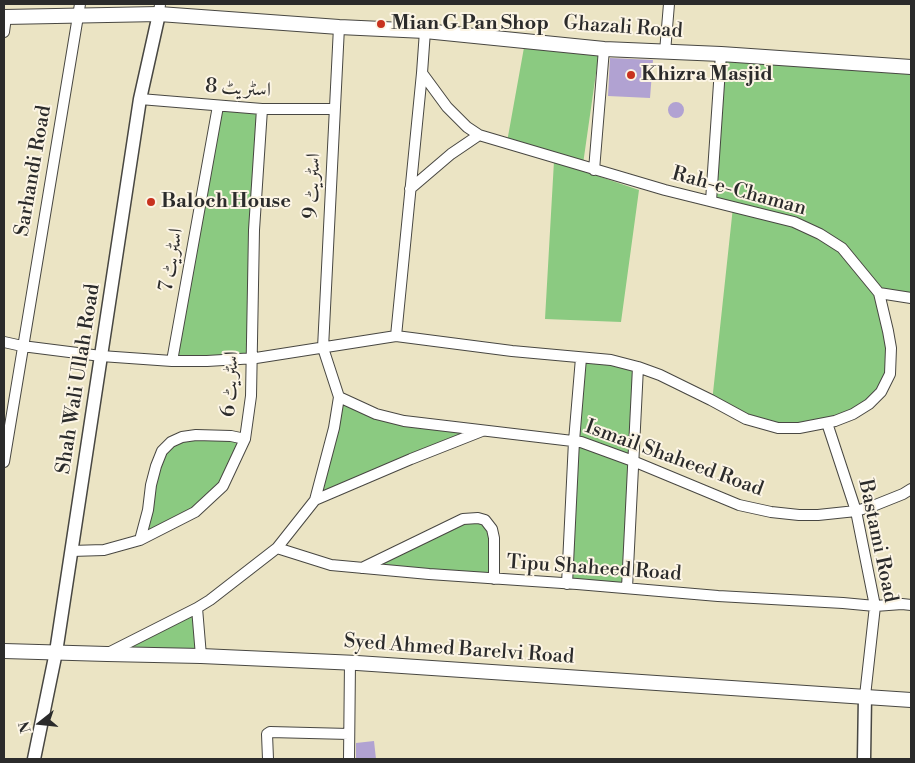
<!DOCTYPE html>
<meta charset="utf-8">
<style>
body{margin:0}
#map{position:relative;width:915px;height:763px;overflow:hidden;background:#ebe4c4;font-family:"Libre Bodoni",serif}
canvas{display:block}
.frame{position:absolute;inset:0;border:5px solid #2b2b2b;pointer-events:none}
.north{position:absolute;left:15px;top:698px;width:50px;height:50px;-webkit-text-stroke:4px #fcf5e5;paint-order:stroke;rotate:254deg;font-size:14px;font-weight:700;line-height:20px;text-align:center;color:#2b2b2b}
.north::after{content:'';display:block;margin:auto;width:18px;height:22px;background:#2b2b2b;clip-path:polygon(50% 0,100% 100%,50% 72%,0 100%)}
</style>
<div id="map">
<canvas width="915" height="763"></canvas>
<div class="frame"></div>
<div class="north">N</div>
</div>
<script>
const c = document.querySelector('canvas').getContext('2d');
c.lineJoin = 'round';
function fill(path, color) {
  c.fillStyle = color;
  c.fill(path, 'evenodd');
}
function poly(rows) {
  const path = new Path2D();
  for (const r of rows) {
    if (r.length === 3) {
      path.moveTo(r[0] + r[2], r[1]);
      path.arc(r[0], r[1], r[2], 0, 2 * Math.PI);
      continue;
    }
    path.moveTo(r[0], r[1]);
    for (let i = 2; i < r.length; i += 2) path.lineTo(r[i], r[i + 1]);
  }
  return path;
}
function stroke(path, color, width, dash) {
  c.strokeStyle = color;
  c.lineWidth = width;
  c.lineCap = dash ? 'butt' : 'round';
  c.setLineDash(dash || []);
  c.stroke(path);
}
function label(font, color, halo, rows, align = 'center') {
  c.font = font + ' "Libre Bodoni",Amiri,serif';
  c.lineWidth = 4;
  c.setLineDash([]);
  c.textBaseline = 'middle';
  c.strokeStyle = halo;
  c.fillStyle = color;
  for (const [text, x, y, turn = 0] of rows) {
    c.save();
    c.translate(x, y);
    c.rotate((+turn || 0) * Math.PI / 180);
    c.textAlign = isNaN(turn) ? turn : align;
    if (halo) c.strokeText(text, 0, 0);
    c.fillText(text, 0, 0);
    c.restore();
  }
}
fill(poly([
 [525,42,599,52,583,164,507,142],
 [718,53,911,67,911,294,875,288,887,326,888,371,879,389,851,413,781,428,712,402,733,207,706,200],
 [218,106,262,109,256,358,172,361],
 [554,161,639,190,621,322,545,319],
 [581,358,640,371,627,588,567,584],
 [338,394,376,414,485,430,315,500],
 [182,437,245,439,223,486,195,512,140,540,162,451],
 [478,518,492,529,494,579,361,568],
 [197,608,201,656,107,654]
]), '#8bca81');
fill(poly([
 [610,58,653,60,650,98,608,96],
 [676,110,8],
 [374,741,376,759,356,759,356,743]
]), '#b1a2d2');
const minor = poly([
 [159,14,160,4],
 [339,27,323,348,339,397,376,414,404,421,581,442,633,461,739,505,771,512,799,515,818,515,856,511,873,506,903,494,911,489],
 [4,32,6,17],
 [665,52,669,4],
 [140,99,262,109,334,109],
 [594,170,604,49],
 [410,189,451,154,479,135],
 [711,201,721,54],
 [879,293,911,298],
 [396,336,422,73,425,31],
 [4,342,22,346,101,356,172,361,207,361,256,358,396,336,512,351,611,360,638,367,660,375,711,400,746,419,778,428,799,428,835,421,853,414,869,404,881,392,890,374,891,348,888,331,879,293,842,248,820,234,794,222,665,190,479,135,467,127,447,107,422,73],
 [172,361,218,106],
 [827,423,856,511,875,606,865,696],
 [4,462,80,4],
 [315,500,411,459,482,431],
 [140,540,148,510,151,485,156,466,162,451,171,442,182,437,196,435,231,436,245,439],
 [277,548,331,565,429,574,577,584,718,596,843,603,875,606,902,604,911,605],
 [71,551,104,550,140,540,195,512,223,486,245,439,251,396,254,230,262,109],
 [362,568,463,519,478,518,485,520,492,529,494,538,494,579],
 [567,584,574,441,581,358],
 [627,588,638,367],
 [197,608,201,656],
 [108,653,197,608,210,600,277,548,315,500,334,428,339,397],
 [268,759,267,734,270,732,349,734],
 [349,759,350,662]
]);
const tertiary = poly([
 [34,759,56,652,140,99,159,14],
 [864,759,865,696]
]);
const secondary = poly([
 [4,17,159,14,339,27,425,31,604,49,721,54,911,67],
 [4,651,107,654,201,656,357,663,911,700]
]);
stroke(minor, '#484742', 12);
stroke(tertiary, '#484742', 15);
stroke(secondary, '#484742', 16);
stroke(minor, '#fff', 10);
stroke(tertiary, '#fff', 12);
stroke(secondary, '#fff', 14);
for (const [x, y, r, color] of [
 [381,24,5,"#c8321e"],
 [631,75,5,"#c8321e"],
 [151,202,5,"#c8321e"]
]) {
  const dot = new Path2D();
  dot.arc(x, y, r, 0, 2 * Math.PI);
  c.fillStyle = color;
  c.fill(dot);
  stroke(dot, '#fcf5e5', 2);
}
label('bold 20px', '#2b2b2b', '#fcf5e5', [
 ["Mian G Pan Shop",391,24],
 ["Khizra Masjid",641,75],
 ["Baloch House",161,202]
], 'left');
label('20px', '#2b2b2b', '#fcf5e5', [
 ["Ghazali Road",623,28,4],
 ["اسٹریٹ 8",238,89,4],
 ["Sarhandi Road",34,171,-80],
 ["اسٹریٹ 9",313,186,-87],
 ["Rah-e-Chaman",739,192,15],
 ["اسٹریٹ 7",172,260,-80],
 ["Shah Wali Ullah Road",79,379,-81],
 ["اسٹریٹ 6",231,384,-87],
 ["Ismail Shaheed Road",674,459,20],
 ["Bastami Road",877,541,78],
 ["Tipu Shaheed Road",594,569,4],
 ["Syed Ahmed Barelvi Road",459,650,4]
]);
</script>
